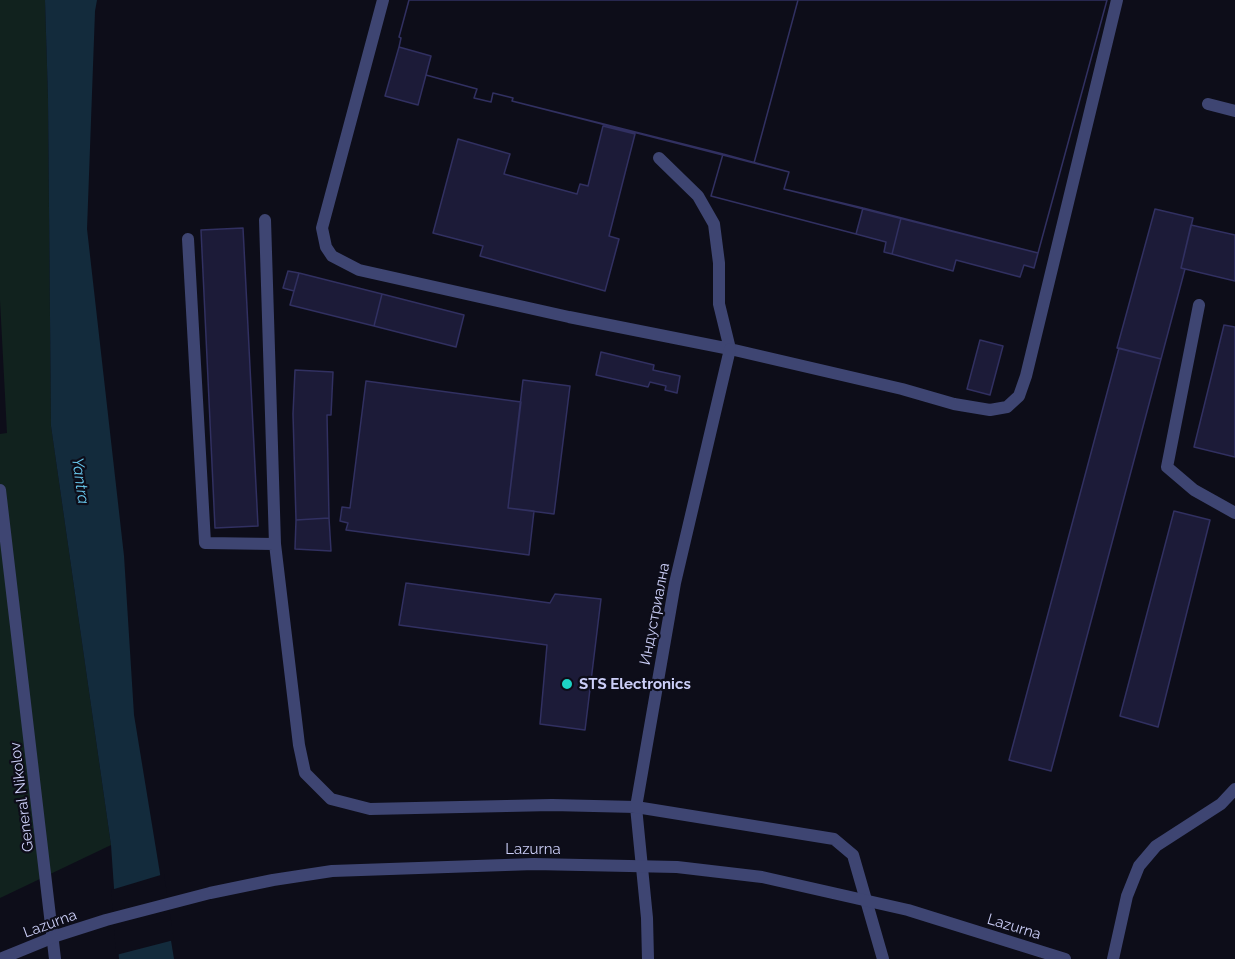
<!DOCTYPE html>
<meta charset="utf-8">
<style>
body{margin:0}
canvas{display:block;background:#0d0d19}
</style>
<canvas width="1235" height="959"></canvas>
<script>
const c = document.querySelector('canvas').getContext('2d');
c.lineJoin = 'round';
function fill(path, color) {
  c.fillStyle = color;
  c.fill(path, 'evenodd');
}
function poly(rows) {
  const path = new Path2D();
  for (const r of rows) {
    path.moveTo(r[0], r[1]);
    for (let i = 2; i < r.length; i += 2) path.lineTo(r[i], r[i + 1]);
  }
  return path;
}
function stroke(path, color, width, dash) {
  c.strokeStyle = color;
  c.lineWidth = width;
  c.lineCap = dash ? 'butt' : 'round';
  c.setLineDash(dash || []);
  c.stroke(path);
}
function label(font, color, halo, rows, align = 'center') {
  c.font = font + ' Raleway,sans-serif';
  c.lineWidth = 4.5;
  c.setLineDash([]);
  c.textBaseline = 'middle';
  c.strokeStyle = halo;
  c.fillStyle = color;
  for (const [text, x, y, turn = 0] of rows) {
    c.save();
    c.translate(x, y);
    c.rotate((+turn || 0) * Math.PI / 180);
    c.textAlign = isNaN(turn) ? turn : align;
    if (halo) c.strokeText(text, 0, 0);
    c.fillText(text, 0, 0);
    c.restore();
  }
}
fill(poly([
 [0,0,45,0,48,98,51,426,111,845,0,898,0,434,7,433,0,300]
]), '#11221e');
fill(poly([
 [45,0,97,0,95,11,87,229,124,556,134,715,174,959,119,959,111,845,51,426,48,98]
]), '#132b3c');
fill(poly([
 [164,874,174,940,116,955,111,890]
]), '#0d0d19');
const building = poly([
 [409,0,1107,0,1038,253,863,208,856,234,711,196,723,154,512,101,513,98,493,93,491,102,474,98,477,89,426,75,431,56,399,47,401,38,399,37,409,0],
 [409,0,798,0,754,163,512,101,513,98,493,93,491,102,474,98,477,89,426,75,431,56,399,47,401,38,399,37,409,0],
 [798,0,1107,0,1038,253,784,189,789,172,754,163,798,0],
 [399,47,431,56,418,105,385,96,399,47],
 [603,126,635,134,609,236,619,239,605,291,480,256,483,246,433,233,458,139,510,154,504,174,577,194,580,184,588,186,603,126],
 [723,154,789,172,784,189,863,208,856,234,711,196,723,154],
 [863,208,901,218,892,254,884,252,886,242,856,234,863,208],
 [1155,209,1193,218,1181,268,1185,269,1161,359,1117,348,1155,209],
 [901,218,1038,253,1034,268,1024,265,1020,277,956,260,953,271,892,254,901,218],
 [1191,225,1235,235,1235,281,1181,268,1191,225],
 [243,228,258,526,215,528,201,230,243,228],
 [288,271,299,273,294,291,283,288,288,271],
 [299,273,382,294,374,326,290,305,299,273],
 [382,294,464,315,456,347,374,326,382,294],
 [1224,325,1235,327,1235,457,1194,447,1224,325],
 [980,340,1003,346,990,395,967,389,980,340],
 [1119,348,1161,359,1051,771,1009,760,1119,348],
 [601,352,654,365,653,370,680,376,677,393,665,390,666,386,650,382,648,387,596,375,601,352],
 [295,370,333,372,331,415,327,415,329,518,296,520,293,414,295,370],
 [523,380,570,386,554,514,508,508,523,380],
 [366,381,521,402,508,508,534,511,529,555,346,530,348,523,340,521,342,507,350,508,366,381],
 [1174,511,1210,520,1158,727,1120,716,1174,511],
 [329,518,331,551,295,549,296,520,329,518],
 [406,583,550,603,555,594,601,599,585,730,540,724,547,645,399,625,406,583]
]);
fill(building, '#1c1b38');
stroke(building, '#313061', 1.5);
stroke(poly([
 [383,0,322,228,326,247,332,256,359,270,569,317,730,349,902,389,954,404,990,410,1007,407,1019,396,1026,376,1117,0],
 [1208,104,1235,111],
 [659,158,698,196,714,224,719,263,719,304,730,349],
 [265,220,275,544,299,745,305,773,331,799,370,809,552,805,636,807,647,918,648,959],
 [188,239,205,543,275,544],
 [1199,305,1167,467,1194,490,1235,513],
 [1113,959,1127,896,1139,866,1156,846,1221,804,1235,789]
]), '#3e4572', 12);
stroke(poly([
 [730,349,675,583,636,807,834,839,853,855,883,959]
]), '#3e4572', 12);
stroke(poly([
 [0,490,55,959]
]), '#3e4572', 12);
stroke(poly([
 [0,959,59,935,106,920,210,893,273,880,332,871,534,864,677,867,762,877,908,910,1065,959]
]), '#3e4572', 12);
for (const [x, y, r, color] of [
 [567,684,6,"#1dd3c5"]
]) {
  const dot = new Path2D();
  dot.arc(x, y, r, 0, 2 * Math.PI);
  c.fillStyle = color;
  c.fill(dot);
  stroke(dot, '#0d0d19', 2);
}
label('15px', '#cccff8', '#0d0d19', [
 ["Индустриална",655,614,-79],
 ["General Nikolov",22,797,-97],
 ["Lazurna",533,849],
 ["Lazurna",50,924,-20],
 ["Lazurna",1014,927,17]
]);
label('bold 15px', '#cccff8', '#0d0d19', [
 ["STS Electronics",579,684]
], 'left');
label('italic 16px', '#67c5ea', '#0d0d19', [
 ["Yantra",80,481,82]
]);
</script>
